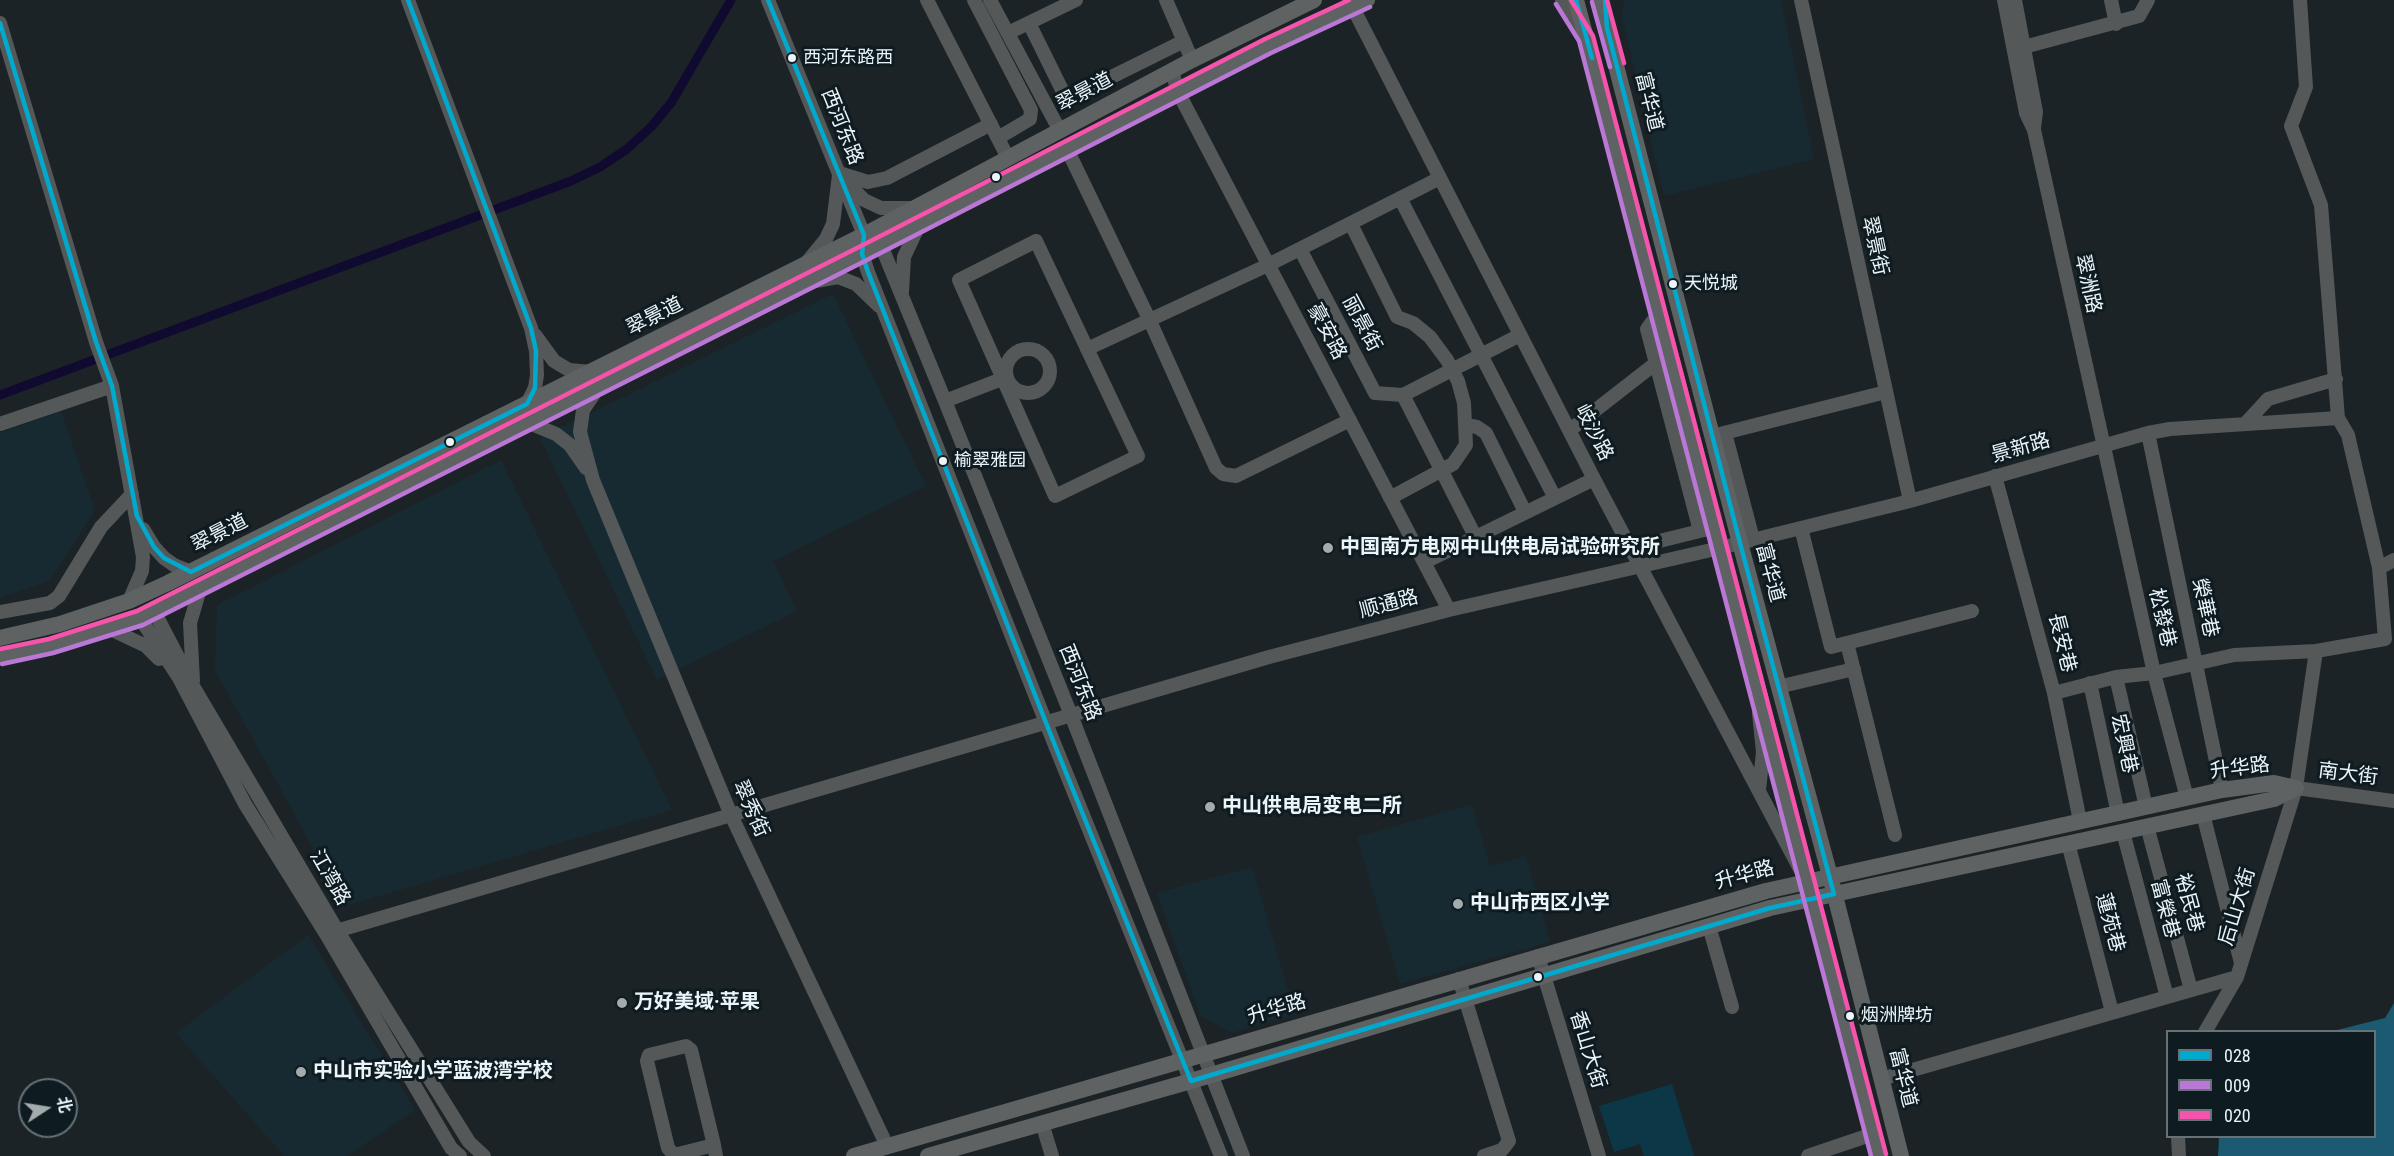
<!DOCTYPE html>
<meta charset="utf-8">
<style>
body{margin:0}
#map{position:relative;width:2394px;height:1156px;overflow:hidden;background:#1c2326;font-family:"Roboto Condensed","Noto Sans SC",sans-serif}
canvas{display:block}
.legend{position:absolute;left:2166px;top:1030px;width:210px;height:108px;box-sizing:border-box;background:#0e1b21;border:2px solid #667277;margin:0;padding:8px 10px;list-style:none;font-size:18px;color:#ebf4f8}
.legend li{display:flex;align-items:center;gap:12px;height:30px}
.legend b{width:30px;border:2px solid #667277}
.north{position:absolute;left:18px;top:1078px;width:60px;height:60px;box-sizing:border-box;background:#0e1b21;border:2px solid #667277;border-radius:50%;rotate:78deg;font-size:16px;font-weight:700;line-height:24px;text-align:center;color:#ebf4f8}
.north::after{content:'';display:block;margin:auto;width:21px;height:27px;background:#a3abae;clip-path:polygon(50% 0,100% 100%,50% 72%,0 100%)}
</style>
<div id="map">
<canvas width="2394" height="1156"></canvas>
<ul class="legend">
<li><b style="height:8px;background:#00a9ce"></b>028</li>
<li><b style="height:8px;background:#ba77d6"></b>009</li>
<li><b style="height:8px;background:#f653ac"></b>020</li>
</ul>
<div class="north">北</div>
</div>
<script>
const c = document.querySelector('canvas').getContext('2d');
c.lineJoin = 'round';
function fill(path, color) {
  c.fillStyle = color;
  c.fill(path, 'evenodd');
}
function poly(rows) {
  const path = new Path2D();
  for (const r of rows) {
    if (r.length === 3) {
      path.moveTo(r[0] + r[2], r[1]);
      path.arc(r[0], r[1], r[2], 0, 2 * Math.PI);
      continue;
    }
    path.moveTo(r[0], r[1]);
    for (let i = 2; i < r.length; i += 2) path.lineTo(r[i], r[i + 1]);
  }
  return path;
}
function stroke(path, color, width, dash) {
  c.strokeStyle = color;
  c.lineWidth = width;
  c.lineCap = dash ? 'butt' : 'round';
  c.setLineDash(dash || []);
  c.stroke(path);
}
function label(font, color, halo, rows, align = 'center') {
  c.font = font + ' "Roboto Condensed","Noto Sans SC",sans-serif';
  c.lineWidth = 6;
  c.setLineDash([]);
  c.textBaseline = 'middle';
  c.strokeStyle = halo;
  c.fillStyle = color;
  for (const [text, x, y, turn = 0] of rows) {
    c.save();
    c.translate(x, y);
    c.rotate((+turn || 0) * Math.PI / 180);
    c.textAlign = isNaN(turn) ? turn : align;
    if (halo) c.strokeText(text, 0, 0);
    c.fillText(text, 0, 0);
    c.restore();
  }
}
fill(poly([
 [1624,0,1781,0,1814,159,1664,196,1622,17],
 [833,294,926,486,773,561,797,611,657,680,540,438],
 [61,411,95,510,49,581,0,598,0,433],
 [501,460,672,810,345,906,215,670,217,605],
 [1472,804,1490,866,1526,856,1550,942,1400,984,1357,837],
 [1252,867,1295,1015,1231,1033,1200,1015,1157,893],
 [308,935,415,1110,347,1156,284,1156,176,1033]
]), '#172a32');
fill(poly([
 [1672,1084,1694,1156,1644,1156,1640,1144,1614,1152,1599,1106]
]), '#0c3747');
fill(poly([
 [2394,1003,2394,1156,2218,1156,2219,1137,2374,1136,2374,1032,2333,1031,2385,1018]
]), '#1b5a71');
stroke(poly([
 [0,395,571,181,600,167,627,149,651,127,671,103,731,0]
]), '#100930', 9);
stroke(poly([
 [408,0,531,328,536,351,537,375,535,388,527,404],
 [768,0,864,235,862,254,868,272,1056,748,1221,1156],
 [927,0,1008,158],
 [974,0,1031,110,1030,119,998,138],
 [990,0,1060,131],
 [1166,0,1192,60],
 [1349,0,1594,479,1800,869],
 [1562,0,1580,28],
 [1801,0,1910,501],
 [2004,0,2026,113,2034,130,2154,673,2187,798],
 [2015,0,2036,112,2034,128],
 [2111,0,2116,24],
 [2300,0,2306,87,2291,126,2321,205,2338,418,2348,435,2379,568],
 [0,23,96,342,112,386,143,557,142,571,129,601],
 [1029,23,1065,96,1069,98,1184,41],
 [1008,33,1076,0],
 [2024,47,2139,16,2148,0],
 [1172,71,1178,92,1449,610],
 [1067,149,1150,321,1216,468,1223,474,1236,476,1350,420],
 [839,173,868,182,887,178,991,124],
 [844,179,864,200,881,208,913,208],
 [1400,198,1555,498],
 [1351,224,1397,317,1413,323,1430,337,1447,360,1458,381,1464,403,1466,445,1453,464,1390,498],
 [874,241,881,245,945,401,1071,715,1243,1156],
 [1036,241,1138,456,1055,496,959,280,1036,241],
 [1300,249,1375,393,1403,395,1475,536],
 [808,261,826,239,833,224,839,175],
 [816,281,838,277,856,284,879,306],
 [902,292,904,257,919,225],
 [1661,319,1652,322,1647,329,1700,531],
 [535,335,554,361,569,370,591,372],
 [1087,349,1268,265,1440,178],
 [1028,371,22],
 [598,388,583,410,580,432,593,480,731,815,887,1146],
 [1403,395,1520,335],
 [945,401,1007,377],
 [529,423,556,434,570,445,586,468],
 [0,424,112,386],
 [2245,424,2268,399,2336,379],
 [1466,425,1477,427,1486,433,1525,512],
 [1570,430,1656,363],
 [1725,433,1753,539],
 [2148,433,2222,790],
 [1712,436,1886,392],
 [1995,476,2054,693,2080,821],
 [1801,528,1831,647,1972,611],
 [143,529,154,547,164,558,174,565,191,572],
 [1631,548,1708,529],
 [1425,562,1594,479],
 [154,611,193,686,337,930,469,1142,484,1156],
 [0,612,50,603,59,596,101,527,132,494],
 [140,618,179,678,245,804,326,934,451,1148,460,1156],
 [108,628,146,646,159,659],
 [1847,643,1895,835],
 [2116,677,2146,807],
 [193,681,190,623,200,589],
 [2090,683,2118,814],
 [1778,687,1854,669],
 [2054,693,2116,677,2154,673,2234,655,2316,651,2385,639,2379,568,2394,560],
 [1759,714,1763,752,1759,790],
 [2296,788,2394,801],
 [2203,814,2241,963],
 [2147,826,2191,990],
 [2123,832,2167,997],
 [2068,843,2112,1012],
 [1709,926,1732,1007],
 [326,934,1269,657,1449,610,1720,548,1910,501,2148,433,2170,429,2338,418],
 [1538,956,1599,1156],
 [1459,979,1509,1141,1502,1150,1484,1156],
 [2205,1032,2237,977,2296,788,2316,651],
 [1881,1079,2237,977],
 [1042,1123,1052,1156],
 [2178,1136,2179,1156],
 [714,1145,674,1155,668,1148,647,1061,649,1055,686,1046,691,1050,714,1145,716,1156],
 [1808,1156,1873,1134]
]), '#555858', 14);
stroke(poly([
 [1576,0,1714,519,1879,1156],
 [1599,0,1740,543,1830,876,1901,1156],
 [0,638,60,624,129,601,168,583,864,235,1192,60,1314,0],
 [0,657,51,646,140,618,862,254,1268,46,1367,0],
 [854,1156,1766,891,2222,790,2274,783,2296,788],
 [928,1156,1191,1081,1770,908,2274,799,2296,788]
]), '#5e6262', 16);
stroke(poly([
 [768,0,864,235,862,254,868,272,1056,748,1191,1081,1770,908,1834,894,1740,543,1607,28,1605,0],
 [1576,0,1592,58],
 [0,23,96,342,112,386,137,516,154,547,164,558,191,572,527,404,535,388,536,351,531,328,408,0]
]), '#00a9ce', 4.5);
stroke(poly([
 [1592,2,1610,67],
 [1556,4,1579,41,1871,1156],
 [2,664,53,653,143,625,865,261,1271,53,1370,7]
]), '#ba77d6', 4.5);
stroke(poly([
 [1571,0,1593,36,1886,1154],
 [1607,0,1624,63],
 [0,649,49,639,137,611,859,247,1265,39,1349,0]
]), '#f653ac', 4.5);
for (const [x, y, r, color] of [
 [792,58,5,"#ebf4f8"],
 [996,177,5,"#ebf4f8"],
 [1673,284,5,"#ebf4f8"],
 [450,442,5,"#ebf4f8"],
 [943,461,5,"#ebf4f8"],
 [1328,548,6,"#a3abae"],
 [1210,807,6,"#a3abae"],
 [1458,904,6,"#a3abae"],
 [1538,977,5,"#ebf4f8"],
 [622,1003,6,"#a3abae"],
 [1850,1016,5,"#ebf4f8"],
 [301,1072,6,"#a3abae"]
]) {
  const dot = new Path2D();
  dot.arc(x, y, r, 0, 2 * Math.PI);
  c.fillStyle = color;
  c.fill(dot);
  stroke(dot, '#0e1b21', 2);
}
label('18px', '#ebf4f8', '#0e1b21', [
 ["西河东路西",803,58],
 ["天悦城",1684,284],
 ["榆翠雅园",954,461],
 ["烟洲牌坊",1861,1016]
], 'left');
label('20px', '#ebf4f8', '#0e1b21', [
 ["翠景道",1085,93,-28],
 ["富华道",1648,102,76],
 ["西河东路",841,127,68],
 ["翠景街",1874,246,78],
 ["翠洲路",2087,284,78],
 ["翠景道",655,317,-27],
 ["丽景街",1361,324,62],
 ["豪安路",1326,332,62],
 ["岐沙路",1593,433,63],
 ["景新路",2021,449,-16],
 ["翠景道",220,534,-27],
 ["富华道",1769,573,75],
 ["顺通路",1389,605,-15],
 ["榮華巷",2204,608,78],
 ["松發巷",2161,618,77],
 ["長安巷",2061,643,76],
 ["西河东路",1079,683,68],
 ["宏興巷",2123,744,78],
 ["升华路",2240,769,-7],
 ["南大街",2348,775,7],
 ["翠秀街",750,809,66],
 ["升华路",1745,876,-15],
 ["江湾路",329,878,60],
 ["裕民巷",2188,903,75],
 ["后山大街",2238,907,-73],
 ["富榮巷",2164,909,75],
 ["蓮苑巷",2109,923,75],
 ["升华路",1277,1010,-16],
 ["香山大街",1587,1050,73],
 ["富华道",1902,1078,76]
]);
label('bold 20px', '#ebf4f8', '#0e1b21', [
 ["中国南方电网中山供电局试验研究所",1340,548],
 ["中山供电局变电二所",1222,807],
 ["中山市西区小学",1470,904],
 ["万好美域·苹果",634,1003],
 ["中山市实验小学蓝波湾学校",313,1072]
], 'left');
</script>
